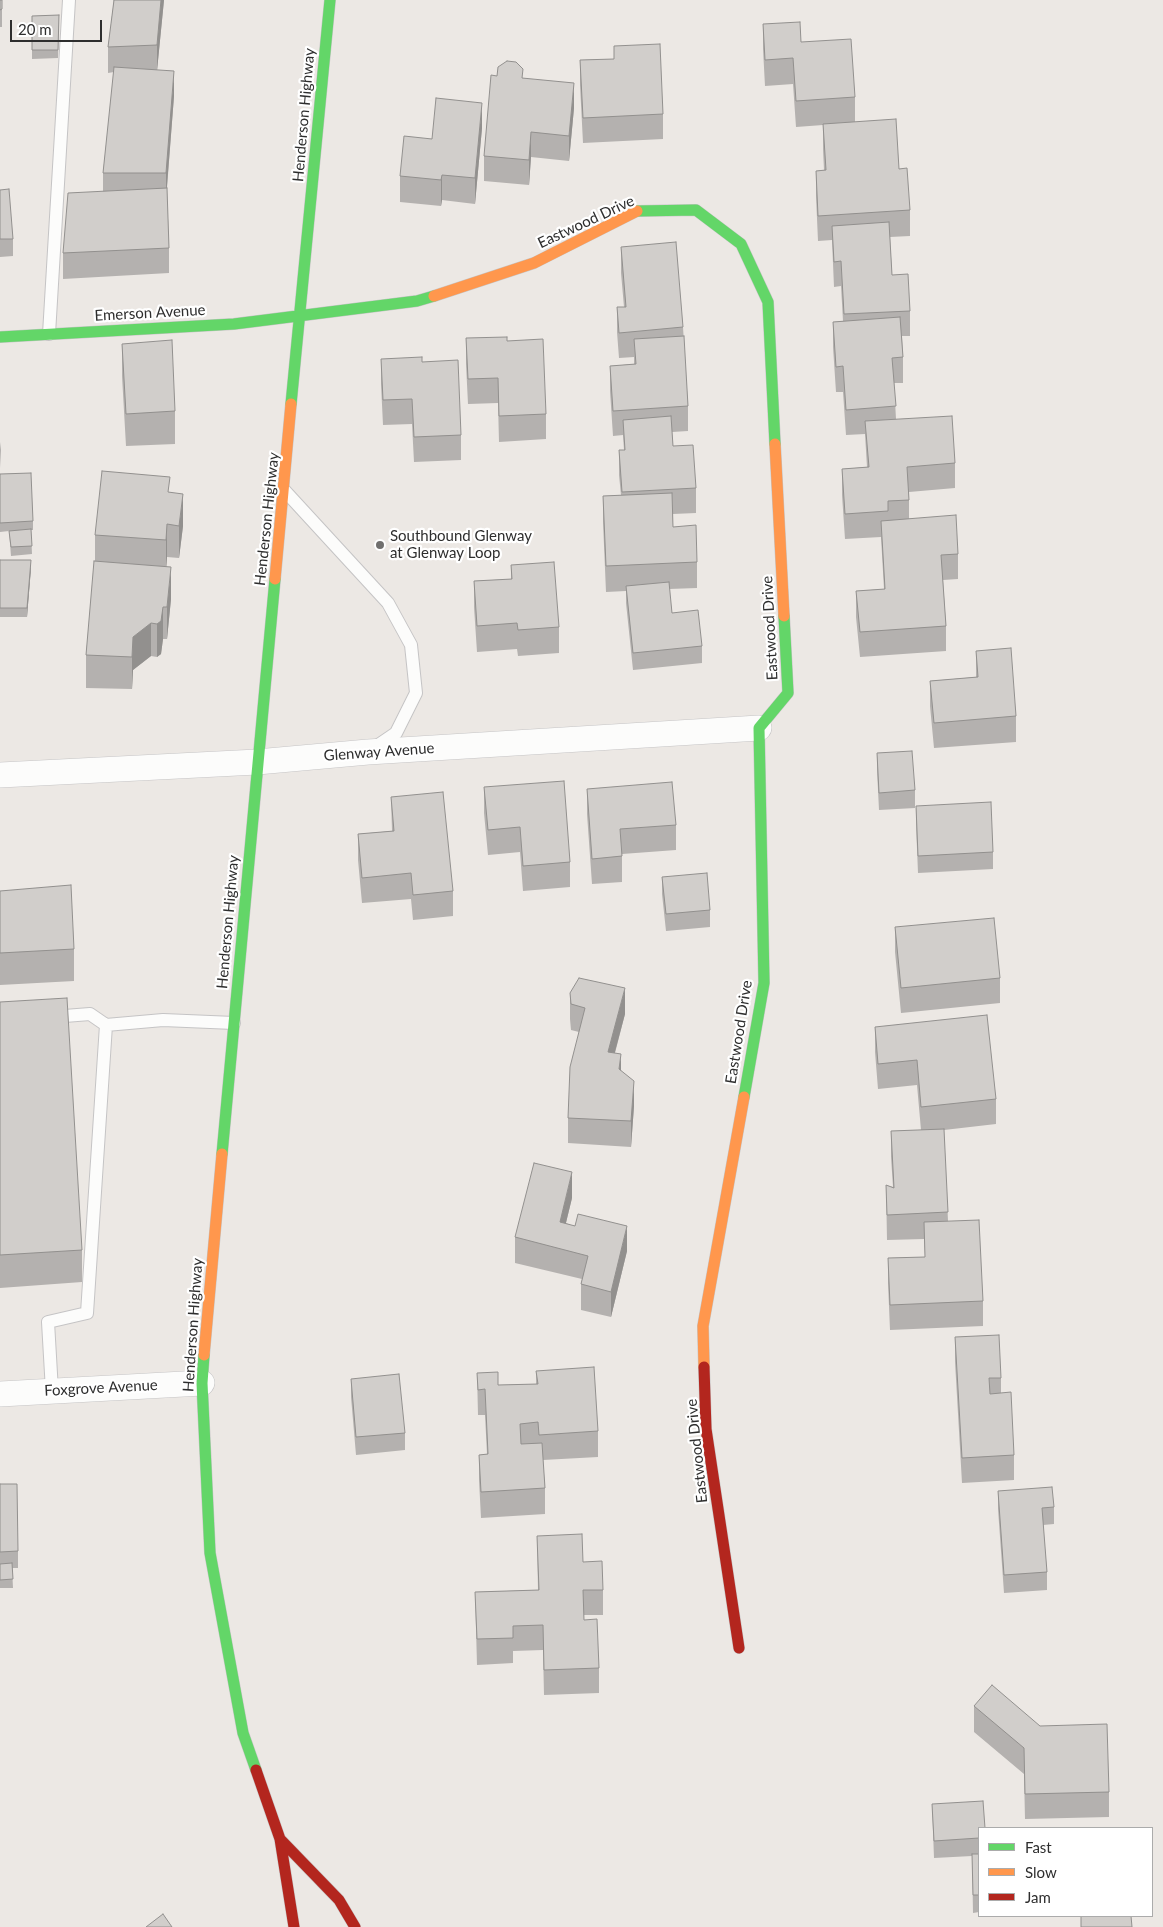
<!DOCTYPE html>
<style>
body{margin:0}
#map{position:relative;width:1163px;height:1927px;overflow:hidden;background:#ece8e4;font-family:Lato,sans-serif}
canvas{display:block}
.legend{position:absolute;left:978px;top:1827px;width:175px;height:90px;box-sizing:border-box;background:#fff;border:1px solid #ababab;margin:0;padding:6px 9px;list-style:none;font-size:15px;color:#2e2e2e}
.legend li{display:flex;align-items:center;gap:10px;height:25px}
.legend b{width:25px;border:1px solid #ababab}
.scale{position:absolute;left:10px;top:20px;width:92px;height:22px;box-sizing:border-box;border:2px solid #2e2e2e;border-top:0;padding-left:6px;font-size:15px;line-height:18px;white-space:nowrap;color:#2e2e2e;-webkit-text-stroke:4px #fff;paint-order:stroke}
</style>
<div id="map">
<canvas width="1163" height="1927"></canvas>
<ul class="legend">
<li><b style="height:6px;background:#63d668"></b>Fast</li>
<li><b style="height:6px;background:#ff974d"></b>Slow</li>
<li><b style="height:6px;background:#b3261e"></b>Jam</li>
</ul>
<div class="scale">20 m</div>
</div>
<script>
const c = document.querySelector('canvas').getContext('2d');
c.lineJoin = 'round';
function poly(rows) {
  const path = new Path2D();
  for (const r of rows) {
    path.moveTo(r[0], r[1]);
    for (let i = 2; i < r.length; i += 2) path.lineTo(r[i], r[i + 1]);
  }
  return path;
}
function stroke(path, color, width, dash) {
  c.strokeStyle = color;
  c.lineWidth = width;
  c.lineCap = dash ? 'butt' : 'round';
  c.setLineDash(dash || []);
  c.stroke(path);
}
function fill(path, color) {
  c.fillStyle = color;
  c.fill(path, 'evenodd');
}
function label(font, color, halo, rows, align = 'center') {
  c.font = font + ' Lato,sans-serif';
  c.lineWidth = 4.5;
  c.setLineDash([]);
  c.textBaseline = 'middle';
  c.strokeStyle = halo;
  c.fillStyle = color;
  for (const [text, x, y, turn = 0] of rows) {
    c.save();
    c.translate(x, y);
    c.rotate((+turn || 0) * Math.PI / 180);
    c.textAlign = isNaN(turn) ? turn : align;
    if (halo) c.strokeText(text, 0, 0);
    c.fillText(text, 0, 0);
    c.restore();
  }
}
const lane = poly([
 [49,334,69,0],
 [285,491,388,603,411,645,416,693,396,733,374,748],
 [52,1017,90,1014,106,1025],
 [52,1391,48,1322,87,1313,106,1025,163,1020,234,1023]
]);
const street = poly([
 [0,775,257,762,368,752,759,728],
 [0,1394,202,1383]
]);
const fast = poly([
 [637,211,696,210,741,244,768,302,775,444],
 [0,337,234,324,417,301,434,296],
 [291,404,330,0],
 [744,1097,764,983,759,728,788,693,784,616],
 [222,1154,275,579],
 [204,1355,202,1383,210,1553,243,1733,256,1770]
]);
const slow = poly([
 [434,296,534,263,637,211],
 [775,444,784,616],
 [275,579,291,404],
 [204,1355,222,1154],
 [704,1367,703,1326,744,1097]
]);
const jam = poly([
 [704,1367,706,1429,739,1648],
 [256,1770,280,1839,294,1927],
 [280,1839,339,1900,355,1927]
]);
stroke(lane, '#c5c4c5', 14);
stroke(street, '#c5c4c5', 26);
stroke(fast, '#c5c4c5', 12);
stroke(slow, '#c5c4c5', 12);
stroke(jam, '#c5c4c5', 12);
stroke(lane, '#fcfcfb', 12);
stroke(street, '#fcfcfb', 25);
stroke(fast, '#63d668', 11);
stroke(slow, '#ff974d', 11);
stroke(jam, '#b3261e', 11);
fill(poly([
 [0,0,2,0,2,27,0,27],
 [114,0,164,0,157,70,174,96,167,188,169,248,169,273,63,279,63,253,103,192,103,173,114,72,108,73,108,47],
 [59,15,58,58,32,59,32,16],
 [763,24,801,42,855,97,855,122,899,169,910,210,910,236,890,237,892,275,910,311,910,336,902,336,903,357,903,383,894,383,896,419,955,463,955,488,909,492,909,519,958,554,958,579,943,580,946,626,946,651,860,657,856,617,856,591,884,589,881,537,845,539,842,495,842,469,867,467,865,434,846,435,843,392,836,392,833,347,833,322,843,321,841,286,834,287,832,240,818,241,816,196,816,171,824,170,823,149,823,125,796,127,793,84,765,86,763,49],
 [614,59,663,114,663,139,583,143,580,85,580,60],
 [523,78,574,108,569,161,531,157,529,185,484,181,484,156],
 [482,128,475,204,442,200,441,206,400,202,400,176,432,139],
 [0,190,13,239,13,256,0,257],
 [621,247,683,327,688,406,688,431,672,432,673,446,696,488,696,513,673,514,673,527,697,562,697,588,669,589,672,613,702,646,702,663,633,670,626,603,626,591,606,592,603,522,603,496,621,495,619,475,619,450,624,450,623,435,613,436,610,391,610,366,634,364,634,357,619,358,617,332,617,307,624,307,621,273],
 [466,338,507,341,546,414,546,439,499,442,498,403,468,404,466,364],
 [122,344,175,411,175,444,126,446,122,376],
 [381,359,422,362,461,435,461,460,414,462,412,424,383,425,381,384],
 [0,442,1,450,0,468],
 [0,474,33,521,33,530,31,530,32,554,11,556,9,531,0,532],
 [170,492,183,526,179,558,167,557,166,566,171,599,167,639,163,639,161,654,157,657,151,656,133,670,132,689,86,688,86,655,95,561,95,535],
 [0,560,31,568,27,617,0,617],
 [511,565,559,627,559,653,518,656,517,649,477,652,474,607,474,581,511,579],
 [976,651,1016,716,1016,742,934,748,930,706,930,681,976,677],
 [877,753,915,790,915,808,879,810,877,770],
 [484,787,570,862,570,887,523,891,520,852,488,855,484,813],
 [587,789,676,825,676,850,622,854,622,882,592,884,587,814],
 [391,797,453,891,453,916,413,920,411,899,362,903,358,860,358,834,392,831],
 [916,806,993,852,993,869,918,873,916,824],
 [662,877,710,910,710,927,666,931,662,894],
 [0,891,74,949,74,981,0,985],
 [895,927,1000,978,1000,1003,901,1013,895,952],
 [570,993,625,1014,615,1053,634,1106,631,1147,568,1143,568,1118,579,1032,571,1030,570,1019],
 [0,1002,82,1250,82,1282,0,1288],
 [875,1027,996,1099,996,1124,944,1130,948,1221,983,1301,983,1326,890,1330,888,1283,888,1258,925,1257,924,1239,887,1240,886,1185,893,1187,891,1157,891,1131,921,1130,917,1085,878,1089,875,1052],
 [572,1198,566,1223,627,1251,611,1317,581,1310,581,1284,582,1279,515,1263,515,1237],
 [955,1337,1001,1378,1001,1393,1014,1455,1014,1480,962,1483,955,1362],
 [536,1371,598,1431,598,1457,543,1460,545,1488,545,1514,481,1518,479,1480,479,1455,487,1454,485,1415,478,1415,477,1373,498,1385,536,1384],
 [351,1379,405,1433,405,1450,356,1455,351,1397],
 [0,1484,18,1551,18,1568,12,1568,13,1588,0,1588],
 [998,1491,1054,1507,1054,1524,1043,1525,1047,1572,1047,1590,1004,1593,998,1509],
 [537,1536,583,1562,603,1590,603,1615,584,1615,584,1620,599,1668,599,1693,544,1695,543,1650,513,1651,513,1663,477,1665,475,1592,538,1590],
 [974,1706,1109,1792,1109,1817,1025,1819,1024,1774,974,1732],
 [932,1804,979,1828,979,1912,973,1913,972,1856,934,1858]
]), '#b4b1af');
fill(poly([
 [161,0,164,0,157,71,157,45],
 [174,71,174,96,166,198,166,173],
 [574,83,574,108,569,161,569,136],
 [482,103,482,128,475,204,475,178],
 [531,132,531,157,529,185,529,160],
 [442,175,442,200,441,206,441,180],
 [183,494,183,526,179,558,179,526],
 [167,524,167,557,166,573,166,540],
 [31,560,31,568,27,617,27,608],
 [171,567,171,599,167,639,167,607],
 [163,607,163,639,161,654,157,657,157,624],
 [151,623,151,656,133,670,132,689,132,657,133,637],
 [625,988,625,1014,608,1078,608,1052],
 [621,1054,621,1079,619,1069],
 [634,1081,634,1106,631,1147,631,1121],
 [572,1172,572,1198,560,1247,560,1222],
 [627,1226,627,1251,611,1317,611,1292]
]), '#92908e');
const building = poly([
 [0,0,2,0,2,9,0,10,0,0],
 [114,0,161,0,157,45,108,47,114,0],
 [59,15,58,50,32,50,32,16,59,15],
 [800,22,801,42,851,39,855,97,796,101,793,58,765,60,763,24,800,22],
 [660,44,663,114,583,118,580,60,614,59,614,46,660,44],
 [507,61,516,62,523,69,522,78,574,83,569,136,531,132,529,160,484,156,491,75,497,76,498,67,507,61],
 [114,67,174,71,166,173,103,173,114,67],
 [436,98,482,103,475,178,442,175,441,180,400,176,404,136,432,139,436,98],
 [896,119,899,169,907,168,910,210,818,216,816,171,826,170,823,124,896,119],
 [167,188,169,248,63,253,68,193,167,188],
 [9,189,13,239,0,239,0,190,9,189],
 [889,222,892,275,908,274,910,311,844,314,841,261,834,262,832,226,889,222],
 [676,242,683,327,619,333,617,307,626,307,621,247,676,242],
 [900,317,903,357,892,358,896,406,846,410,843,366,836,367,833,322,900,317],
 [684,336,688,406,613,411,610,366,636,364,634,339,684,336],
 [507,337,507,341,543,339,546,414,499,416,498,378,468,379,466,338,507,337],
 [172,340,175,411,126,414,122,344,172,340],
 [422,357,422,362,458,360,461,435,414,437,412,399,383,400,381,359,422,357],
 [671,416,673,446,693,445,696,488,622,492,619,450,625,450,623,420,671,416],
 [952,416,955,463,907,467,909,500,888,501,888,511,845,514,842,469,869,467,865,421,952,416],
 [102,471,170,477,168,492,183,494,179,526,167,524,166,540,95,535,102,471],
 [31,473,33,521,0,523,0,474,31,473],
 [672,493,673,527,696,525,697,562,606,566,603,496,672,493],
 [956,515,958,554,941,555,946,626,860,632,856,591,885,589,881,521,956,515],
 [31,529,32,546,11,547,9,531,31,529],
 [0,560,31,560,27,608,0,608,0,560],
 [94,561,171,567,167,607,163,607,161,621,157,624,151,623,133,637,132,657,86,655,94,561],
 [554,562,559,627,518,630,517,623,477,626,474,581,512,579,511,565,554,562],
 [669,582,672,613,698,610,702,646,633,653,626,586,669,582],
 [1011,648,1016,716,934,723,930,681,978,677,976,651,1011,648],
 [912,751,915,790,879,793,877,753,912,751],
 [564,781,570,862,523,866,520,827,488,830,484,787,564,781],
 [672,782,676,825,620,829,622,856,592,859,587,789,672,782],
 [443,792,453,891,413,895,411,873,362,878,358,834,394,831,391,797,443,792],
 [991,802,993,852,918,856,916,806,991,802],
 [707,873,710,910,666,914,662,877,707,873],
 [71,885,74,949,0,953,0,891,71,885],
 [994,918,1000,978,901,988,895,927,994,918],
 [579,978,625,988,608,1052,621,1054,619,1069,634,1081,631,1121,568,1118,570,1067,585,1008,571,1004,570,993,579,978],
 [67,998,82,1250,0,1255,0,1002,67,998],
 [987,1015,996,1099,921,1107,917,1060,878,1064,875,1027,987,1015],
 [944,1129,948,1212,887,1215,886,1185,894,1188,891,1131,944,1129],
 [534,1163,572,1172,560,1222,575,1226,578,1214,627,1226,611,1292,581,1284,588,1256,515,1237,534,1163],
 [979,1220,983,1301,890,1305,888,1258,925,1257,924,1222,979,1220],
 [999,1335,1001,1378,989,1378,990,1394,1011,1392,1014,1455,962,1458,955,1337,999,1335],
 [594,1367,598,1431,539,1435,538,1422,520,1424,521,1444,542,1443,545,1488,481,1492,479,1455,488,1454,485,1389,478,1390,477,1373,498,1372,498,1385,538,1384,536,1371,594,1367],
 [399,1374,405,1433,356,1437,351,1379,399,1374],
 [0,1484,17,1484,18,1551,0,1552,0,1484],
 [1052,1487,1054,1507,1042,1508,1047,1572,1004,1575,998,1491,1052,1487],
 [582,1534,583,1562,602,1561,603,1590,583,1590,584,1620,597,1619,599,1668,544,1670,543,1625,513,1626,513,1638,477,1639,475,1592,539,1590,537,1536,582,1534],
 [12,1563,13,1579,0,1580,0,1564,12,1563],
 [992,1685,1040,1726,1107,1724,1109,1792,1025,1794,1024,1748,974,1706,992,1685],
 [983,1801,985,1828,979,1828,979,1838,934,1841,932,1804,983,1801],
 [972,1854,979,1854,979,1895,973,1895,972,1854],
 [163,1914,172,1927,146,1927,163,1914],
 [1081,1916,1131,1916,1132,1927,1081,1927,1081,1916]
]);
fill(building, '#d1cecb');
stroke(building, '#92908e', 1);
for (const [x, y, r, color] of [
 [380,545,5,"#706f6e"]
]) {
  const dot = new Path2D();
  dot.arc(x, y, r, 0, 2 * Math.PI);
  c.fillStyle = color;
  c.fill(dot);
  stroke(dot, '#fff', 2);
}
label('15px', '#2e2e2e', '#fff', [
 ["Henderson Highway",304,115,-85],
 ["Eastwood Drive",586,222,-25],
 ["Emerson Avenue",150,313,-3],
 ["Henderson Highway",267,519,-84],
 ["Eastwood Drive",770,628,-93],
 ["Glenway Avenue",379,752,-4],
 ["Henderson Highway",228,922,-85],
 ["Eastwood Drive",739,1032,-81],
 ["Henderson Highway",193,1325,-86],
 ["Foxgrove Avenue",101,1388,-3],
 ["Eastwood Drive",697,1451,-96]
]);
label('15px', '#2e2e2e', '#fff', [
 ["Southbound Glenway",390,536],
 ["at Glenway Loop",390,553]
], 'left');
</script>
